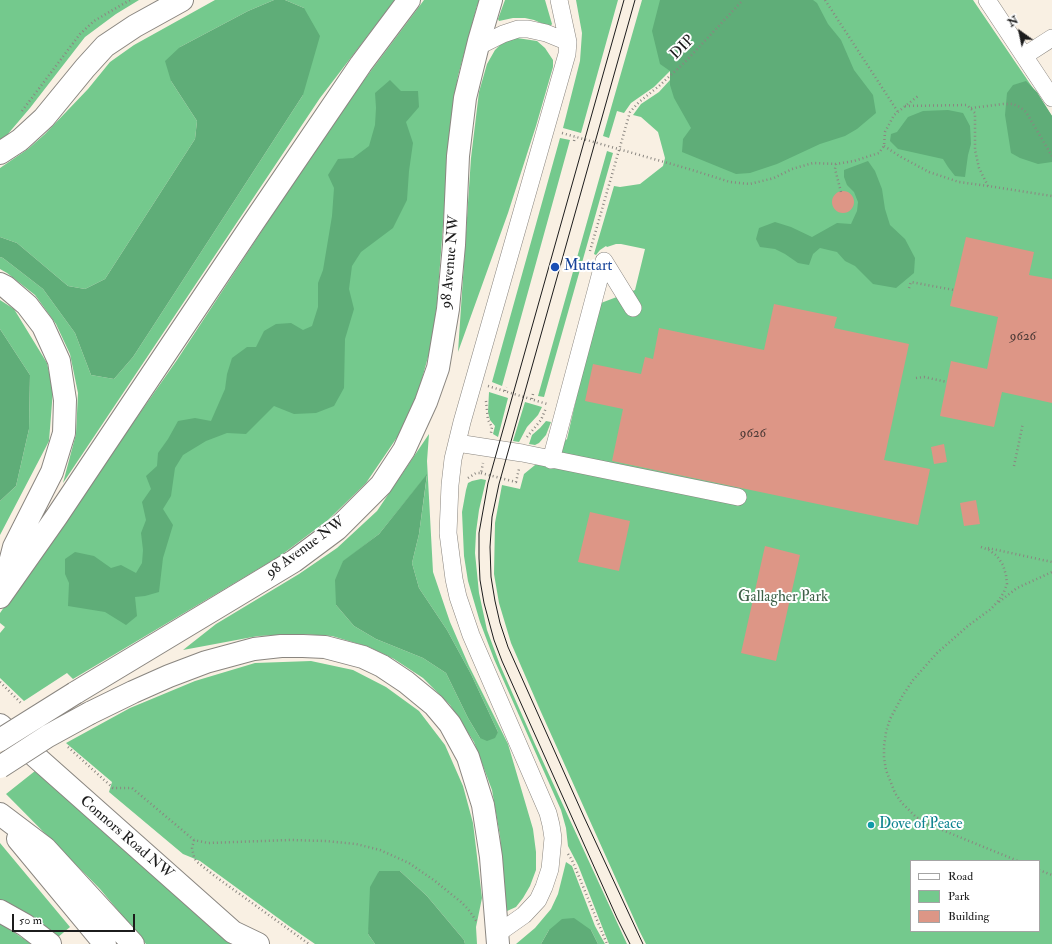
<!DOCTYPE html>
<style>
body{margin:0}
#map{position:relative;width:1052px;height:944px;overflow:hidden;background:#f9f0e3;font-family:"IM FELL Double Pica",serif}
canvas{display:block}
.legend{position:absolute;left:910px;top:860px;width:130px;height:72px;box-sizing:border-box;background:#fff;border:1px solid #a4a4a4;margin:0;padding:5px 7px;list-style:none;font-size:12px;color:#1c1c1c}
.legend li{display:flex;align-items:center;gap:8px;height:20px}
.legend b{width:20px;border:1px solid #a4a4a4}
.north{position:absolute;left:1000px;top:12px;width:40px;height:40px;-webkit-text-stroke:3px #fff;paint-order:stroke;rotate:327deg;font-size:11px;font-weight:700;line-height:16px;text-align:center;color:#1c1c1c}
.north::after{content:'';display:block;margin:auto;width:14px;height:18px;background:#1c1c1c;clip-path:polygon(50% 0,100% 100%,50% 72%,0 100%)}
.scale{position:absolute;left:12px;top:914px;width:123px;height:18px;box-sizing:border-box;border:2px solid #1c1c1c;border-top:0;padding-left:5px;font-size:12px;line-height:14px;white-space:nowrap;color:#1c1c1c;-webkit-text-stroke:3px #fff;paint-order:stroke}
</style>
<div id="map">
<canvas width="1052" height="944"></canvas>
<ul class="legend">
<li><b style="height:5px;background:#fff"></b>Road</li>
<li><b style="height:11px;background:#74c98d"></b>Park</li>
<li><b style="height:11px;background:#dd9686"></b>Building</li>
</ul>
<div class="north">N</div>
<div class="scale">50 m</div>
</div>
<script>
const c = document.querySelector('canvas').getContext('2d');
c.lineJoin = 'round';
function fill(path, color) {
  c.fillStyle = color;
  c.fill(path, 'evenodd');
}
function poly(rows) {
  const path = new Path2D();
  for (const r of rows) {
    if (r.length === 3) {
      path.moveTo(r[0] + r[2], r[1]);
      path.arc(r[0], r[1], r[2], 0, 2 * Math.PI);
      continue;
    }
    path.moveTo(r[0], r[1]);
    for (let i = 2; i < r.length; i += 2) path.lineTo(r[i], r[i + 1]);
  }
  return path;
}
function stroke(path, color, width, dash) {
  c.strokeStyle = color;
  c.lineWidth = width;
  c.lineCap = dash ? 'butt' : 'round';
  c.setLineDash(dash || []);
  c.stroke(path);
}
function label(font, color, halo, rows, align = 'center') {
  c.font = font + ' "IM FELL Double Pica",serif';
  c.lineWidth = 4;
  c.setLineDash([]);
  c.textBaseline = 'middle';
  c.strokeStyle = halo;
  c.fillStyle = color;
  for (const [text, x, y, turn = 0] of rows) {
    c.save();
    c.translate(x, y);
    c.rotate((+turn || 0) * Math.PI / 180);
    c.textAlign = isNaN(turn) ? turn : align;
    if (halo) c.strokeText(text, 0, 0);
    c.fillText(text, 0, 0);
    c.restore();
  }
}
fill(poly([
 [0,0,139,0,116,14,85,37,30,108,7,135,0,140],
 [215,0,274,0,248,11,180,47,171,81,197,121,195,139,105,279,85,289,68,286,17,243,0,237,0,168,28,149,45,134,88,89,110,62,134,45],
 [285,0,395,0,320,98,63,483,76,434,78,393,70,354,56,324,35,295,7,273,0,269,0,257,3,258,43,289,75,333,91,375,114,379,133,357,303,95,304,8],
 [424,0,480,0,477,6,458,76,451,122,437,304,431,346,419,390,400,433,366,483,328,520,280,556,73,679,67,673,24,701,0,678,0,633,5,627,0,623,0,613,177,360,305,165,364,80],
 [505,0,545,0,552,24,550,27,534,20,525,18,513,18,499,21,498,19],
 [576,0,618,0,581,133,563,128,580,61,582,33],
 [642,0,973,0,1052,116,1052,944,646,944,639,930,541,712,511,643,499,603,494,574,495,523,502,485,520,489,524,474,567,439,580,382,601,303,635,290,645,249,621,244,616,244,607,247,606,246,600,250,596,255,594,254,614,186,620,187,640,184,663,166,665,158,658,132,641,117,633,115,641,104,659,92,670,80,670,71,654,87,631,103,624,113,617,111,609,138,603,136],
 [911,861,1039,861,1039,931,911,931],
 [517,38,537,41,545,48,553,60,553,67,536,126,508,213,458,352,471,158,479,92,487,64,495,50,501,44,509,40],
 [560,138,570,140,502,386,492,382],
 [607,151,613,153,544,397,538,396],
 [0,300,14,309,47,363,53,390,49,441,0,535,0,501,16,486,29,429,30,375,0,329],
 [489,392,508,398,498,437,493,434,495,426,490,420,488,412],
 [525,402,542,407,538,415,527,427,519,442,513,441],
 [546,421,551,422,546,435,539,443,535,445,529,444,532,435,540,428],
 [429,434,427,461,433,572,450,622,469,666,508,744,533,829,536,852,536,870,530,886,523,898,516,907,507,911,504,909,500,836,492,790,474,742,450,705,423,678,394,659,369,647,332,636,300,634,258,636,183,650,216,624,299,574,337,548,377,511],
 [427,475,419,534,412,563,419,588,447,630,471,674,498,732,480,738,468,718,446,673,423,658,376,639,354,626,336,605,343,562,379,534],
 [481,479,486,480,479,510,476,532,475,553,479,593,487,630,500,665,534,742,627,944,609,944,605,934,578,865,568,846,566,828,561,810,494,659,480,622,468,581,464,556,462,512,466,490,468,483,472,481],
 [311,661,353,670,386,687,419,711,445,745,463,786,473,823,482,898,476,927,477,944,465,944,464,940,427,896,400,871,379,871,368,934,375,944,315,944,289,926,200,861,183,854,109,792,112,782,66,743,130,708,195,681,255,663],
 [35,771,231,944,146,944,100,889,6,794],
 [0,843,70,927,57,938,17,909,0,900],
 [566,862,572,866,595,926,605,944,598,944,591,930,549,930,541,944,516,944,535,928,551,909,558,894],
 [0,923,27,941,31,944,0,944]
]), '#74c98d');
fill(poly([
 [274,0,285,0,304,8,320,36,303,95,133,357,114,379,91,375,75,333,43,289,3,258,0,257,0,237,17,243,68,286,85,289,105,279,195,139,197,121,171,81,165,61,180,47,248,11],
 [660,0,813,0,817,3,828,24,841,40,854,70,873,95,876,113,857,129,845,136,820,144,777,164,750,173,736,174,682,152,683,139,691,128,674,98,670,85,670,71,660,64,652,31],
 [390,80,401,91,418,91,419,107,406,122,413,143,409,171,407,200,393,228,361,252,352,266,349,289,354,309,345,339,344,388,334,406,316,413,294,414,274,406,246,434,227,433,206,441,183,455,175,468,171,496,163,509,173,525,163,558,159,592,145,596,135,597,137,616,126,625,105,612,68,606,69,583,65,574,65,559,75,552,94,556,111,568,121,565,136,573,142,563,143,550,141,533,146,520,142,502,151,489,146,476,157,466,158,453,168,439,178,421,195,418,211,421,225,389,227,374,232,358,247,347,256,347,264,331,276,324,291,323,303,330,312,326,318,307,318,283,323,270,332,216,334,188,328,175,338,159,353,158,369,146,375,125,376,108,375,93],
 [1026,81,1037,92,1052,116,1052,162,1038,164,1020,158,1011,153,1005,115,1007,93,1013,85],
 [948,110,963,113,970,126,971,144,968,155,965,177,955,176,948,167,943,159,898,149,890,141,891,134,897,132,908,117,923,111],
 [868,161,875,171,882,189,885,209,890,225,905,239,915,258,914,273,896,288,873,284,855,266,845,261,837,252,820,248,813,254,809,265,798,263,785,254,775,249,760,247,756,239,759,228,775,222,791,227,812,237,837,223,851,224,857,211,858,202,854,192,847,185,844,177,844,170],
 [0,329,30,375,29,429,16,486,0,501],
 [427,474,419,534,412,563,419,588,447,630,471,674,498,732,495,738,487,741,480,738,468,718,446,673,423,658,376,639,354,626,336,605,335,580,343,561,379,534],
 [379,871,400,871,427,896,464,940,465,944,375,944,368,934,370,887],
 [574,918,591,930,598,944,541,944,549,930,562,919]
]), '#5fad78');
fill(poly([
 [843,202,11],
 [966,237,1034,252,1029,275,1052,279,1052,403,1002,392,994,427,940,416,951,361,987,369,998,317,950,306],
 [774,304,837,317,834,328,909,344,884,460,930,469,918,525,612,461,623,409,585,401,593,364,641,374,645,357,653,359,659,328,764,350],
 [944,444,947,462,934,464,931,447],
 [976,500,980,524,964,526,960,503],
 [590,512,630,521,619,571,578,562],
 [765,546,800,555,776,661,741,653]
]), '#dd9686');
const minor = poly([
 [987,0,1052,98],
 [477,47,503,34,518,29,528,29,546,33,568,42],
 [1024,56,1052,38],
 [457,443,522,453,738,497],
 [551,460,604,261,633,308],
 [497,934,524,915,538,900,544,887,550,869,553,838,551,825,548,813,471,635,458,597,454,579,448,533,450,485,453,459,462,422,567,54,568,42,559,0]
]);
const major = poly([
 [0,153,20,140,44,118,85,68,105,46,135,26,182,0],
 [0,284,6,287,27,305,43,326,59,361,65,400,64,433,52,472,14,547,5,582],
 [0,597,57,516,253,223,361,64,409,0],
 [75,693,294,561,337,529,381,485,404,450,426,402,438,368,448,309,454,245,458,156,465,98,479,41,491,0],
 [90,713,133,692,169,676,206,662,254,649,281,646,303,646,325,647,363,657,382,666,406,682,434,705,450,724,468,757,483,805,491,857,498,944],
 [0,725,233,932,258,944],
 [0,814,45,848,133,944],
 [18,839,105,944],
 [0,911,25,925,50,944]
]);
stroke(minor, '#8a8680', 18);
stroke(major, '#8a8680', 24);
stroke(poly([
 [825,0,898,112],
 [905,106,967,105,975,113,975,150,979,168,988,186,1052,196],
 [971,108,1003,104,1013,104,1020,107,1026,112,1052,156],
 [22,111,80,34,94,21,130,0],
 [562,133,689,169,730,182,750,184,774,178,792,169,813,163,836,164],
 [574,141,575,137],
 [884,146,901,157,929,172,959,182,988,186],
 [841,192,835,169,836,164,854,161,879,153,884,146,885,132,894,115,918,96],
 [590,251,630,112,639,102,659,86,686,61,743,0],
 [909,288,911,282,954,290],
 [916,378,924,377,947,382],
 [488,386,547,404],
 [505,391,506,387],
 [532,399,533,394],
 [486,401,488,420,492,427,491,433],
 [527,437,541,420,546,408],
 [1014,466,1023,423],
 [481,473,516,482,519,469],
 [468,478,476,473,481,473,483,463],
 [981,547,989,550,997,556,1003,565,1006,575,1007,584,1004,592,999,600,991,609,969,625,937,653,913,680,903,695,890,719,886,732,884,746,884,758,886,770,895,793,902,803,916,817,930,825,1018,861],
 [988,548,1052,562],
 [999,602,1017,588,1052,572],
 [0,682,22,704],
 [68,747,113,788,132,788,194,840,208,843,290,840,326,841,356,844,380,850,409,863,435,881,461,902,468,909,477,922],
 [194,840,192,848,194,857,196,861,216,877,309,944],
 [568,854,572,860,607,944],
 [1039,870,1052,875]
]), '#8a8680', 2.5, [1, 3]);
stroke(minor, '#fff', 17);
stroke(major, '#fff', 22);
stroke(poly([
 [624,0,488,483,479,533,479,558,480,580,484,603,494,640,502,661,617,918,630,944],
 [635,0,499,484,492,517,490,547,491,577,495,601,500,623,508,647,584,817,643,944]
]), '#1c1c1c', 1);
const majorBridge = poly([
 [0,740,75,693],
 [0,767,48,736,90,713]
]);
stroke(majorBridge, '#8a8680', 24, []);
stroke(majorBridge, '#fff', 22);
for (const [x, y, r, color] of [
 [555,267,5,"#1a4fb4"],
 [871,825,4,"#0f9aa8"]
]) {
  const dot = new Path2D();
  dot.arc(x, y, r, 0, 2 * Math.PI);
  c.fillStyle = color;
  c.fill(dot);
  stroke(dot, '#fff', 1.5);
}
label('13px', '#4c3a36', null, [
 ["9626",1023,337],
 ["9626",753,434]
]);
label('15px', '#1c1c1c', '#fff', [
 ["DIP",683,48,-45],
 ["98 Avenue NW",451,262,-85],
 ["98 Avenue NW",306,548,-36],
 ["Connors Road NW",126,838,41]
]);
label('15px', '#164399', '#fff', [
 ["Muttart",564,267]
], 'left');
label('15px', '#3f6149', '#fff', [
 ["Gallagher Park",783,598]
]);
label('15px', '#0d838f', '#fff', [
 ["Dove of Peace",879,825]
], 'left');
</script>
